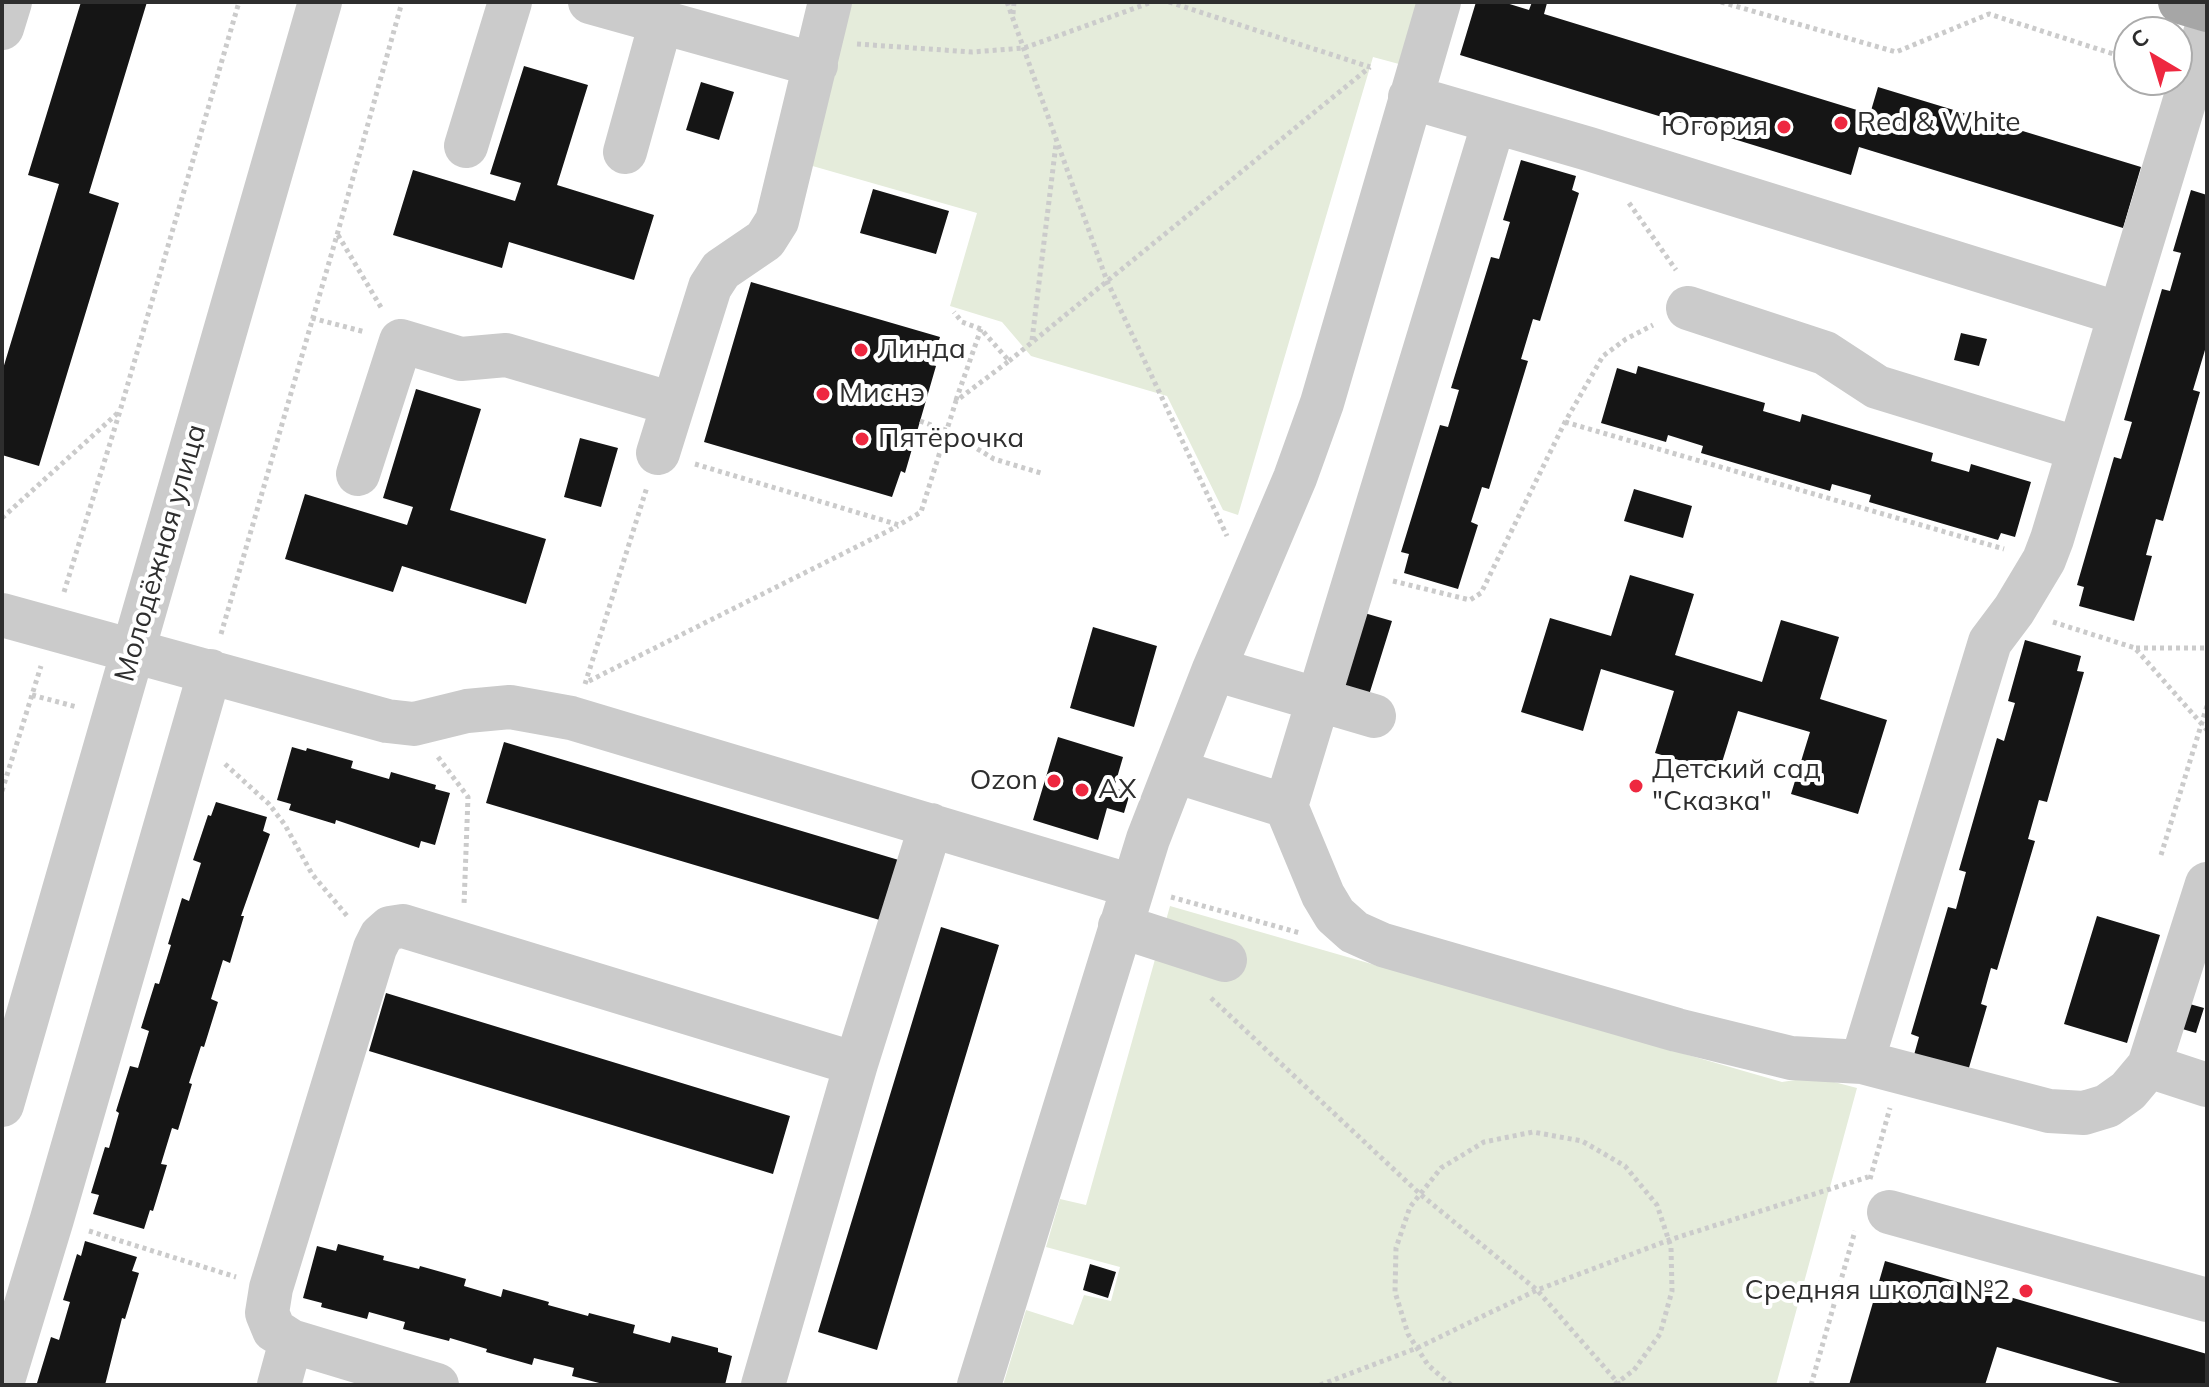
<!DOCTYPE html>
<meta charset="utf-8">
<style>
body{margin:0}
#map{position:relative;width:2209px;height:1387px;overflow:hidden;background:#fff;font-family:Mulish,sans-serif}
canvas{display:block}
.frame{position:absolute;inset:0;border:4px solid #2e2e2e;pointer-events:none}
.north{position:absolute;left:2113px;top:16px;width:80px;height:80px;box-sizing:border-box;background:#fff;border:2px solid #ababab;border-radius:50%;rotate:322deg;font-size:22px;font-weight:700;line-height:32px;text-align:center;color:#2e2e2e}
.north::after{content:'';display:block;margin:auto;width:28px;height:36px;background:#ee2840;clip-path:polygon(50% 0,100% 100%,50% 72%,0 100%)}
</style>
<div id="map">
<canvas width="2209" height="1387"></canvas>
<div class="frame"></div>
<div class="north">С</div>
</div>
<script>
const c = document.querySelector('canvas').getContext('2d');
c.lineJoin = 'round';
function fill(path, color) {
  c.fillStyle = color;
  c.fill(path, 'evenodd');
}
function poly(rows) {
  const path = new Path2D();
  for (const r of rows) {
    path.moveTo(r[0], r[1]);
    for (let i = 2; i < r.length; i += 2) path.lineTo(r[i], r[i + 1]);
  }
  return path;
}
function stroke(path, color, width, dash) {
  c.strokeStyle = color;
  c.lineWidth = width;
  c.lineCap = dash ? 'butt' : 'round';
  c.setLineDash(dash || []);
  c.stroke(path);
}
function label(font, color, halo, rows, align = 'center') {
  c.font = font + ' Mulish,sans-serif';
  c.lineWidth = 8;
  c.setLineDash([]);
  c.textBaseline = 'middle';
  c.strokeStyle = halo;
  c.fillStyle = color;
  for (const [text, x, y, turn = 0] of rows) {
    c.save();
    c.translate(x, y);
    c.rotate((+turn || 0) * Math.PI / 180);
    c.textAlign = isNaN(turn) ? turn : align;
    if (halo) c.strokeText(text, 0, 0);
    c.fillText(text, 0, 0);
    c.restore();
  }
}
fill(poly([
 [845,2,1417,2,1399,64,1373,57,1238,515,1223,510,1167,396,1031,356,1002,322,950,306,977,213,809,165],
 [1170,906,1782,1082,1815,1077,1857,1088,1776,1385,1003,1385,1026,1310,1073,1325,1084,1295,1111,1301,1120,1267,1046,1247,1060,1199,1086,1205]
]), '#e5ecdb');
fill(poly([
 [81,2,147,2,89,193,119,203,39,466,2,455,2,372,59,184,28,175],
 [1476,2,1503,2,1529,10,1532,2,1543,2,1547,3,1544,14,1870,114,1878,87,2141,167,2123,228,1859,147,1851,175,1460,55],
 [524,66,588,85,557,185,654,215,634,280,509,242,502,268,393,235,413,170,515,201,521,183,490,174],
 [701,82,734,92,719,140,686,130],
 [1521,160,1576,176,1572,190,1579,193,1540,321,1533,319,1521,359,1528,361,1489,489,1482,487,1471,522,1478,525,1458,589,1404,573,1409,554,1401,552,1440,425,1448,427,1459,390,1451,388,1491,257,1499,259,1510,222,1503,220],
 [873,189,949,211,936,254,860,233],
 [2191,190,2207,195,2207,351,2205,350,2193,390,2200,392,2163,521,2156,519,2146,555,2152,556,2134,621,2079,606,2084,587,2077,585,2114,457,2121,459,2132,422,2124,420,2162,289,2170,291,2181,253,2173,251],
 [751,282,940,337,932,364,936,366,905,473,901,471,892,497,704,442],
 [1961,333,1987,339,1979,366,1954,360],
 [1638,366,1765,403,1763,411,1800,422,1802,414,1933,453,1931,461,1969,472,1971,464,2031,482,2015,537,2001,533,1998,540,1869,502,1871,495,1832,484,1830,491,1701,453,1703,446,1668,435,1666,442,1601,423,1617,368,1636,374],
 [416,389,481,409,450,510,546,539,526,604,402,566,393,592,285,559,305,494,407,525,413,507,383,498],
 [580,438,618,448,601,507,564,497],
 [1634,489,1692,506,1683,538,1624,521],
 [1630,575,1694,594,1675,655,1762,682,1781,620,1839,637,1820,699,1887,720,1858,814,1791,794,1810,732,1738,711,1719,772,1655,753,1674,691,1601,669,1583,731,1521,712,1550,618,1611,636],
 [1354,610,1392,621,1369,695,1331,683],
 [1093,627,1157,646,1134,727,1070,708],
 [2025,640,2081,656,2077,671,2084,672,2047,802,2039,800,2028,839,2035,841,1997,970,1991,968,1981,1004,1987,1006,1968,1071,1914,1055,1919,1037,1911,1034,1948,907,1956,909,1966,872,1959,870,1997,738,2004,741,2015,703,2008,701],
 [1058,737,1123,757,1114,788,1130,793,1124,813,1107,808,1098,840,1033,820],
 [504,742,902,861,883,921,486,803],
 [292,747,306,751,307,748,353,761,351,768,389,779,391,772,436,785,435,789,450,793,435,845,421,841,419,848,336,820,335,824,289,810,291,804,277,800],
 [216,802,267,817,263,831,270,834,241,916,244,916,230,963,223,960,211,999,218,1002,204,1047,201,1046,189,1083,192,1084,178,1130,172,1128,161,1164,167,1165,153,1211,150,1210,144,1229,93,1214,99,1195,91,1193,105,1147,109,1148,119,1113,116,1111,130,1066,138,1068,149,1031,141,1028,155,983,159,984,171,945,168,944,182,898,189,901,201,863,193,860,208,815,211,816],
 [2097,916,2160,935,2127,1043,2064,1024],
 [941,927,999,945,877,1350,818,1332],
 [386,993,790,1116,773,1174,369,1051],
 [2186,1003,2204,1008,2196,1033,2179,1028],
 [85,1241,137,1257,132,1271,139,1273,125,1319,122,1318,105,1385,40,1385,37,1383,51,1337,59,1340,70,1302,63,1300,77,1254,81,1256],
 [338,1244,384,1256,383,1260,419,1269,420,1266,466,1279,464,1286,501,1297,503,1289,549,1302,548,1305,588,1316,589,1313,635,1325,633,1333,670,1343,672,1336,718,1348,718,1352,732,1356,725,1385,607,1385,572,1376,574,1368,534,1358,532,1365,486,1352,487,1349,450,1338,449,1341,403,1329,405,1322,369,1312,367,1319,321,1307,322,1303,303,1298,317,1246,336,1251],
 [1885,1261,2207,1354,2207,1385,2127,1385,1997,1347,1985,1385,1849,1385],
 [1090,1264,1116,1272,1108,1298,1083,1290]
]), '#151515');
stroke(poly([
 [1007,2,1107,281,1227,536],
 [1169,2,1370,67],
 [1721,2,1896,52,1989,14,2129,59],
 [1013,14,1014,2],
 [857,44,972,52,1024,48,1152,2],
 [1629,203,1676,270],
 [338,235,382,309],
 [312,318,365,332],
 [1032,340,1056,144],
 [1009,361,1370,67],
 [956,400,981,329],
 [920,421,948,431,994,459,1044,474],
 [1565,422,2004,549],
 [695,464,899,525,921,512,956,401,1009,361,981,329,962,322,954,312],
 [2,518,120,411],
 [1393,581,1470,600,1481,593,1565,422,1603,356,1626,339,1653,325],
 [64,592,120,411,239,2],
 [2053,622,2135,648,2207,730],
 [221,634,337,235,402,2],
 [2136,648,2207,648],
 [589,681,898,526],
 [585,684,647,487],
 [32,695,77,707],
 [438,757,468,797,464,905],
 [225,764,269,804,285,825,312,874,348,917],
 [2,791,41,666],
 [2161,855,2207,706],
 [1171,897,1300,933],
 [1211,998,1420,1194,1537,1290,1619,1384],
 [1870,1179,1890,1108],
 [89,1231,236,1277],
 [1320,1385,1417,1348,1537,1290,1669,1240,1868,1177],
 [1451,1385,1428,1365,1408,1334,1395,1292,1396,1248,1410,1207,1441,1168,1484,1142,1533,1132,1582,1141,1625,1166,1657,1205,1671,1247,1672,1291,1660,1334,1634,1370,1614,1385],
 [1811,1385,1855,1231]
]), '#cbcbcb', 5, [4, 4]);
stroke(poly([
 [590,2,816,65],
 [2,28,10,2],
 [1410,97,1589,149,2120,314],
 [1494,122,1286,806,1323,895,1335,915,1354,932,1383,945,1677,1030,1791,1058,1862,1062,2049,1111,2084,1113,2107,1106,2128,1091,2149,1066,2207,884],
 [466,146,510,2],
 [625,152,661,22],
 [1688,308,1825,353,1877,387,2079,449],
 [658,453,710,287,721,270,765,240,777,221,830,2],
 [358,474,401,341,461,359,506,355,673,404],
 [2,615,387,721,414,724,467,711,510,707,571,718,1132,886],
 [1214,669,1374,716],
 [1175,771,1286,806],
 [1120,926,1225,960],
 [1862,1062,1990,642,2014,610,2044,560,2052,539,2207,27],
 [2149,1066,2207,1085],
 [2,1105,320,2],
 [1889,1212,2207,1300],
 [291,1341,437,1385],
 [2,1384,52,1219,210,671],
 [279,1385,291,1341,274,1330,267,1313,271,1288,375,948,381,936,390,928,403,926,856,1064],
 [763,1385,856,1064,931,825],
 [979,1385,1148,839,1214,669,1295,478,1322,403,1439,2]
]), '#cbcbcb', 44);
stroke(poly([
 [2180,2,2207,10]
]), '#a6a6a6', 44);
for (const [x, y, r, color] of [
 [1841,123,8,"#ee2840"],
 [1784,127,8,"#ee2840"],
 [861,350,8,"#ee2840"],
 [823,394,8,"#ee2840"],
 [862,439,8,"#ee2840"],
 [1054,781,8,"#ee2840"],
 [1636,786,8,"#ee2840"],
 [1082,790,8,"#ee2840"],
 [2026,1291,8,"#ee2840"]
]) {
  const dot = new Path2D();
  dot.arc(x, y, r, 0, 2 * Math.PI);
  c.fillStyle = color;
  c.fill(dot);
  stroke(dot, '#fff', 3);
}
label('28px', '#2e2e2e', '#fff', [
 ["Red & White",1857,123],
 ["Югория",1768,127,"right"],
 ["Линда",877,350],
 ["Миснэ",839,394],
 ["Пятёрочка",878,439],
 ["Детский сад",1652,770],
 ["\"Сказка\"",1652,802],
 ["Ozon",1038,781,"right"],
 ["АХ",1098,790],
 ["Средняя школа №2",2010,1291,"right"]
], 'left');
label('28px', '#2e2e2e', '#fff', [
 ["Молодёжная улица",161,553,-74]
]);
</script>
